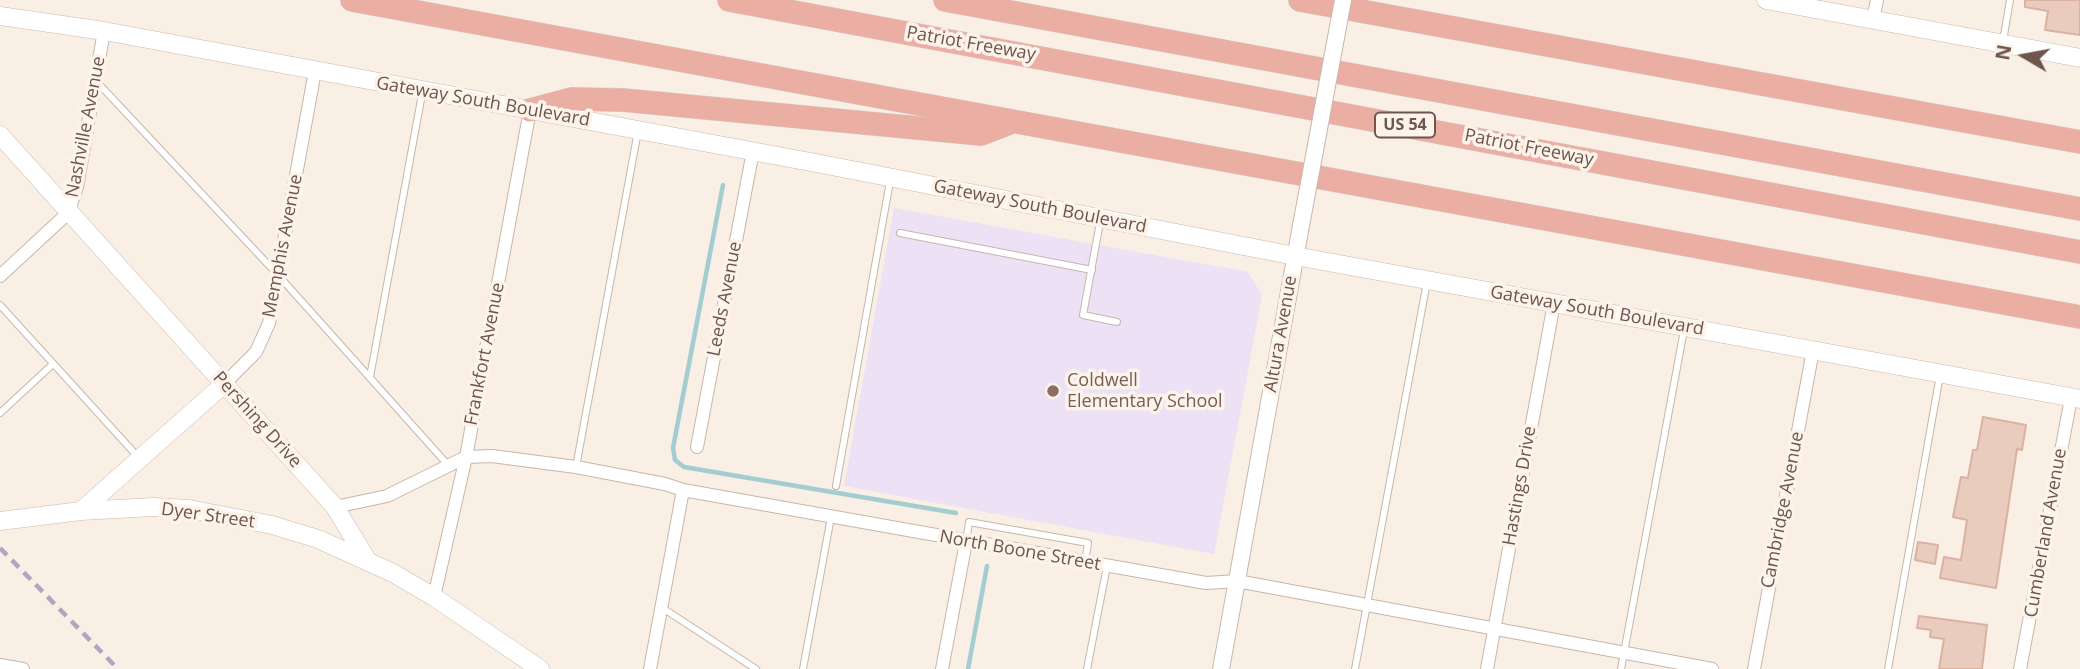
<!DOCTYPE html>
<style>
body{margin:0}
#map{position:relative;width:2080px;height:669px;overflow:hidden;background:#f9efe4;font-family:"Open Sans",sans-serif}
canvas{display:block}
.north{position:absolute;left:1989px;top:21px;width:70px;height:70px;-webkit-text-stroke:5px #fcf3ea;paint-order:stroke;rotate:280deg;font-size:19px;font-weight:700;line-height:28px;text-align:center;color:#6e554d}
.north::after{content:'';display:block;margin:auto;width:24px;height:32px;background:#6e554d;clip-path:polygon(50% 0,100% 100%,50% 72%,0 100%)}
</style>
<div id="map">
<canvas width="2080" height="669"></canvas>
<div class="north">N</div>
</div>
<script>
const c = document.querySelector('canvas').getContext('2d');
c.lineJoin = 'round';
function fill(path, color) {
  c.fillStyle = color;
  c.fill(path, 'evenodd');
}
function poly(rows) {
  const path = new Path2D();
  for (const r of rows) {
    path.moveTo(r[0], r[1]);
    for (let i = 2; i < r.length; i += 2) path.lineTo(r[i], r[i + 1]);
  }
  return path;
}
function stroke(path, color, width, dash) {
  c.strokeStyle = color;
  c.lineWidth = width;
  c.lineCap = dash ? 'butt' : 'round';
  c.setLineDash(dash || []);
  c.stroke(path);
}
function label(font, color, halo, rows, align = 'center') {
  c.font = font + ' "Open Sans",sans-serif';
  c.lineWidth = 7;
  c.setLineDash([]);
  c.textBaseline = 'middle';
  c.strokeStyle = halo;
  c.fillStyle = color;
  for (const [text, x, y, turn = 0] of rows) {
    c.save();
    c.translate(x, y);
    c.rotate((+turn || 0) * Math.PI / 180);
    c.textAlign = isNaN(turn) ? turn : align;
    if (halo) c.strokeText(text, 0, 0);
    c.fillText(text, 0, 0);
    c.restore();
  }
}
fill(poly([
 [894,208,1248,272,1262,295,1214,554,844,486]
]), '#ece1f5');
stroke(poly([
 [723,185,673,448,675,460,684,467,956,513],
 [968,669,987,566]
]), '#a3cdd0', 4.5);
const building = poly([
 [2025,0,2080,0,2080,35,2045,30,2048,11,2025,7,2025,0],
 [1983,417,2026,425,2022,450,2017,449,1996,588,1940,578,1944,557,1961,560,1967,520,1953,517,1961,477,1968,478,1973,450,1977,450,1983,417],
 [1918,542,1938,545,1935,564,1915,560,1918,542],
 [1919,616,1987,625,1982,669,1939,669,1944,639,1930,637,1931,630,1917,628,1919,616]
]);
fill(building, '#eaccbf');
stroke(building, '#dbb2a2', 2);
const service = poly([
 [2003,41,2010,0],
 [97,82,278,275,448,465],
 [1100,222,1083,315,1117,322],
 [900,233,1092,270],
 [0,305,139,458],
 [370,377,422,94],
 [0,413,53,364],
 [576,467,638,131],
 [836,486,890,181],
 [966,542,969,522,1088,543,1085,562],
 [661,607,756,669],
 [803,669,831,517],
 [1087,669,1107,566],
 [1355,669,1427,282],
 [1621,669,1684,330],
 [1888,669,1940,375]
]);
const minor = poly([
 [1873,20,1877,0],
 [0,276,68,213,77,187,104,31],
 [224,384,256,352,269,323,315,71],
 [697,447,753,151],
 [335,507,387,496,466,457,492,456,576,467,665,484,683,490,1206,583,1237,581,1712,669],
 [434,597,466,457,530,110],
 [0,665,23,669],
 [650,669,683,490],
 [942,669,966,542],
 [1487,669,1554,303],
 [1754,669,1813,350],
 [2020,669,2071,398]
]);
const tertiary = poly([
 [1221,669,1300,231]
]);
const secondary = poly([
 [1766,0,2080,58],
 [0,16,104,31,816,163,1295,256,2080,399],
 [0,135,335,507,367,560],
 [81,511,224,384],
 [0,521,81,511,153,507,189,509,272,525,318,539,393,573,434,597,540,669]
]);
const motorway = poly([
 [352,0,2080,317],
 [729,0,2080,252],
 [945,0,2080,209],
 [1300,0,2080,142],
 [530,110,571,99,623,100,981,134,1012,122]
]);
stroke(service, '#c8b6ac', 8);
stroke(minor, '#c8b6ac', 14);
stroke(tertiary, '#c8b6ac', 18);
stroke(secondary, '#cdb8ad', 19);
stroke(motorway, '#d6cfcd', 24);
stroke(service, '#fff', 6);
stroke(minor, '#fff', 12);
stroke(tertiary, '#fff', 16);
stroke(secondary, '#fff', 18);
stroke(motorway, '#ebaea3', 23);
stroke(poly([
 [0,548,118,669]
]), '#b1a5c0', 4.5, [10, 7]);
const tertiaryBridge = poly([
 [1300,231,1343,0]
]);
stroke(tertiaryBridge, '#c8b6ac', 18, []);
stroke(tertiaryBridge, '#fff', 16);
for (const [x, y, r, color] of [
 [1053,391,7,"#8d6e63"]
]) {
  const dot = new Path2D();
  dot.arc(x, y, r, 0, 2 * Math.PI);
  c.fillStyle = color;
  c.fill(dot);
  stroke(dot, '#fcf3ea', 2.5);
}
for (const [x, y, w] of [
 [1405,125,60]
]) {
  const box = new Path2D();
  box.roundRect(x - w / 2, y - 12.5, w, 25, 5);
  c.fillStyle = '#fcf3ea';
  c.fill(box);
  stroke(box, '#6e554d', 2);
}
label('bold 16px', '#6e554d', null, [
 ["US 54",1405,125]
]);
label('18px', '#6e554d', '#fcf3ea', [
 ["Patriot Freeway",971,44,10],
 ["Gateway South Boulevard",483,102,10],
 ["Nashville Avenue",86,127,-79],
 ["Patriot Freeway",1529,148,11],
 ["Gateway South Boulevard",1040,207,11],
 ["Memphis Avenue",283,246,-79],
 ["Leeds Avenue",725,299,-79],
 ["Gateway South Boulevard",1597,311,10],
 ["Altura Avenue",1281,334,-80],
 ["Frankfort Avenue",485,354,-79],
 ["Pershing Drive",257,420,48],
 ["Hastings Drive",1520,486,-80],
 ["Cambridge Avenue",1783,510,-79],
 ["Dyer Street",208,516,8],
 ["Cumberland Avenue",2046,533,-80],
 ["North Boone Street",1020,551,10]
]);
label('18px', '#785e54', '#fcf3ea', [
 ["Coldwell",1067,381],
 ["Elementary School",1067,402]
], 'left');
</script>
